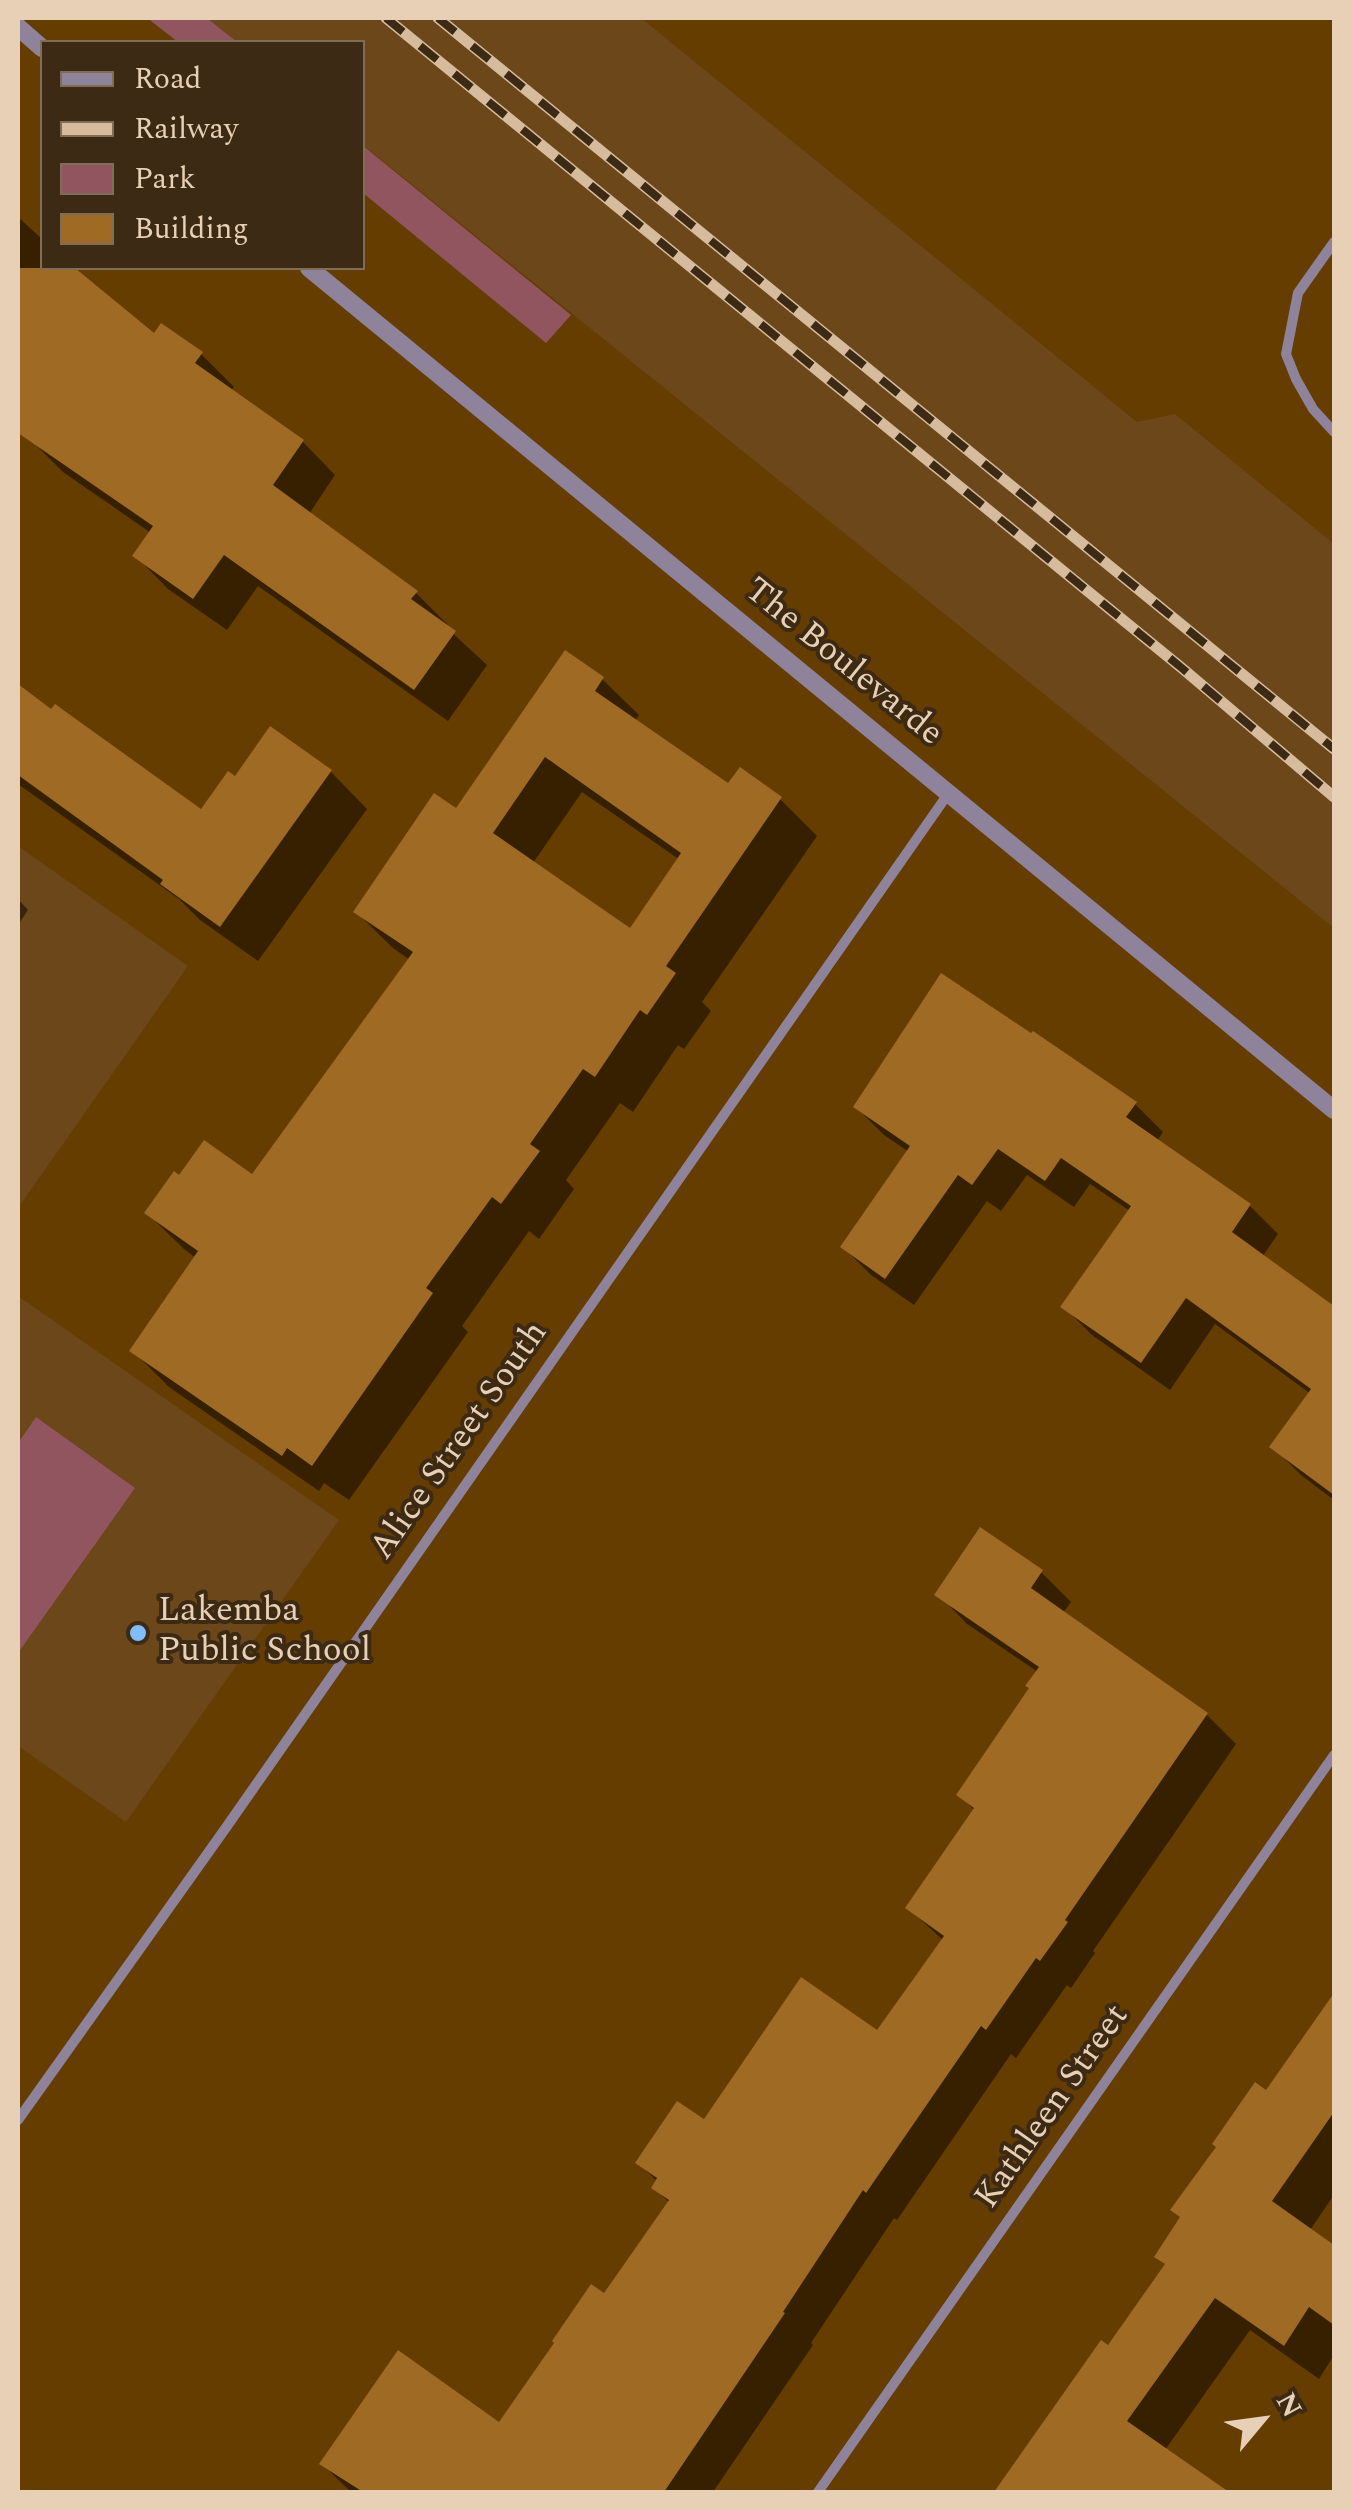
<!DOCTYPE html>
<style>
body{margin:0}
#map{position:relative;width:1352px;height:2510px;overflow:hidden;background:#653d00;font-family:Spectral,serif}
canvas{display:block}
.frame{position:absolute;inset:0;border:20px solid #e8d0b6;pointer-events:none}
.legend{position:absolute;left:40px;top:40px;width:325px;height:230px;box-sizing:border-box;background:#3c2a14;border:2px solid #816c55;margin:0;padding:12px 18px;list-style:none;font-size:30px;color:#e8d0b6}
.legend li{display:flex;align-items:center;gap:20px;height:50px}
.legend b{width:50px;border:2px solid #816c55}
.north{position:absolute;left:1212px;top:2370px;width:100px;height:100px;-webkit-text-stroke:8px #3c2a14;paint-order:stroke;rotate:61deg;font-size:28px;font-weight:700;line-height:40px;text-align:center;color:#e8d0b6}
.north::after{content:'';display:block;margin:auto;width:35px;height:45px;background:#e8d0b6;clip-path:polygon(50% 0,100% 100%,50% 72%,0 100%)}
</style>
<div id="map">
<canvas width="1352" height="2510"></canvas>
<div class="frame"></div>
<ul class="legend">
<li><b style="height:12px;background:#8f829b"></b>Road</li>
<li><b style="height:12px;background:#d6bb9d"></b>Railway</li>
<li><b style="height:28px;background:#90555f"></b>Park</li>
<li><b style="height:28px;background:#9f6a24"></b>Building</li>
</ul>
<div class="north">N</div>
</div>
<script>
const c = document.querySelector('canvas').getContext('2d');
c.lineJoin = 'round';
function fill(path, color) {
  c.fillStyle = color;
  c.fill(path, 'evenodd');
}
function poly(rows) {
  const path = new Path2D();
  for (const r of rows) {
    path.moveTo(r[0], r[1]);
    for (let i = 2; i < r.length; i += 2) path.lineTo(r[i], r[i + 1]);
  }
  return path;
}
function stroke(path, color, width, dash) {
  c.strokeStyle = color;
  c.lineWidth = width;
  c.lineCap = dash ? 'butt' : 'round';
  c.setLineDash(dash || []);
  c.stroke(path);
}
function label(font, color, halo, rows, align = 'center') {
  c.font = font + ' Spectral,serif';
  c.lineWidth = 8;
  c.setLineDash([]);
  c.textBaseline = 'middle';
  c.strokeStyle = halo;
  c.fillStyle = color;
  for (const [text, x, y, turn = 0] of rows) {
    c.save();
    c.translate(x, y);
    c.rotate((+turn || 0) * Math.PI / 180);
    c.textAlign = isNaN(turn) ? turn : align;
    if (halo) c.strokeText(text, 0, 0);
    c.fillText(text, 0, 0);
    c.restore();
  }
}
fill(poly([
 [207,18,641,18,1137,422,1175,414,1334,544,1334,928,363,145,362,42,237,42],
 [18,846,188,966,18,1208],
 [18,1296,339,1520,126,1822,18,1746]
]), '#6b4719');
fill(poly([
 [147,18,207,18,237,42,178,42],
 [362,145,571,315,546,343,363,193],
 [36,1417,135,1488,18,1653,18,1443]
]), '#90555f');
fill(poly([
 [18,217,42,239,42,268,71,268,154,336,201,354,234,387,231,391,303,442,335,475,309,514,416,593,449,626,447,628,487,665,448,721,258,586,227,630,168,589,136,556,151,533,63,472,33,442,18,431],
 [602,679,639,715,635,721,729,787,780,799,817,836,702,1002,711,1011,684,1049,678,1045,633,1112,620,1103,566,1180,574,1189,539,1239,529,1231,462,1326,468,1332,349,1500,324,1483,319,1491,169,1387,132,1350,196,1258,184,1249,147,1213,180,1178,253,1178,410,960,393,948,356,912,457,811],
 [582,792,680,860,631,932,533,863],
 [18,688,202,813,236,780,271,730,331,772,367,809,258,961,200,920,179,899,18,784],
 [18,899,28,910,18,925],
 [1135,1104,1163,1132,1157,1141,1250,1206,1278,1234,1262,1257,1317,1296,1334,1314,1334,1500,1301,1475,1273,1447,1311,1394,1215,1324,1170,1390,1092,1335,1064,1307,1130,1211,1090,1184,1074,1207,1027,1175,1001,1211,987,1201,914,1305,871,1275,843,1247,909,1152,884,1135,856,1107],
 [1041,1572,1071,1602,1063,1613,1207,1715,1236,1744,1093,1951,1095,1953,1071,1988,1067,1985,1016,2058,1011,2054,897,2220,894,2218,811,2343,813,2345,713,2492,351,2492,322,2464,499,2426,604,2296,670,2203,654,2188,658,2182,638,2163,704,2123,877,2034,944,1941,908,1908,975,1811,959,1794,1031,1688,1038,1672,967,1624,938,1594],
 [1334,1998,1334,2195,1310,2230,1334,2248,1334,2355,1319,2379,1250,2330,1165,2450,1225,2492,997,2492,1101,2344,1109,2349,1167,2266,1157,2256]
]), '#0007');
fill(poly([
 [18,268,75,268,154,333,161,323,203,352,195,363,304,440,273,485,418,591,411,599,456,631,414,690,224,555,193,599,132,556,153,526,18,433],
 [565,650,604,677,595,691,728,783,740,767,782,797,666,966,676,973,647,1015,640,1010,595,1077,583,1069,530,1144,540,1151,501,1204,492,1197,426,1288,433,1293,312,1466,287,1448,282,1456,129,1351,198,1251,144,1213,174,1171,179,1175,204,1140,252,1174,413,952,353,912,434,793,456,808],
 [545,757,681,853,630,928,493,833],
 [18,684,51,709,55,704,201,809,228,771,235,776,270,726,332,770,220,927,160,884,163,880,18,775],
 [941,973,1031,1033,1033,1031,1137,1102,1126,1117,1251,1204,1232,1232,1334,1306,1334,1495,1269,1447,1311,1389,1186,1298,1141,1363,1060,1307,1131,1206,1061,1158,1045,1181,998,1149,972,1185,958,1175,885,1279,840,1247,910,1146,853,1107],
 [980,1527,1043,1570,1031,1588,1208,1713,1065,1920,1068,1922,1040,1961,1036,1958,986,2030,981,2026,866,2193,863,2190,783,2312,785,2313,664,2492,363,2492,319,2464,398,2350,499,2422,554,2343,552,2341,591,2284,604,2293,669,2200,651,2188,657,2178,635,2163,677,2101,704,2119,801,1977,877,2030,944,1936,905,1908,974,1808,956,1795,1029,1688,1025,1686,1039,1667,934,1595],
 [1334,1993,1334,2112,1272,2201,1334,2245,1334,2325,1309,2307,1284,2346,1215,2298,1127,2421,1229,2492,994,2492,1101,2340,1108,2345,1165,2264,1154,2257,1180,2217,1170,2210,1216,2147,1212,2144,1255,2082,1266,2090]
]), '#9f6a24');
stroke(poly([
 [1334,242,1298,293,1286,354,1296,379,1313,409,1334,432],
 [18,2120,225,1829,948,794],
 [818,2492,1334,1755]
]), '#8f829b', 10);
stroke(poly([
 [18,27,42,48],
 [309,268,1334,1110]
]), '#8f829b', 18);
const rail = poly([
 [386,18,1183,669,1334,797],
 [438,18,1334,749]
]);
stroke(rail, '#d6bb9d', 11);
stroke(rail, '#3c2a14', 8, [22]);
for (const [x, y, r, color] of [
 [138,1633,10,"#80bdfa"]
]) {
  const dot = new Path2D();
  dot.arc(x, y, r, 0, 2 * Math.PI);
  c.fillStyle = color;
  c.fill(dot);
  stroke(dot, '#3c2a14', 4);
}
label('35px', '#e8d0b6', '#3c2a14', [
 ["The Boulevarde",842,664,39],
 ["Alice Street South",461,1442,-55],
 ["Kathleen Street",1054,2108,-55]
]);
label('35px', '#e8d0b6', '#3c2a14', [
 ["Lakemba",158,1613],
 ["Public School",158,1653]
], 'left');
</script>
